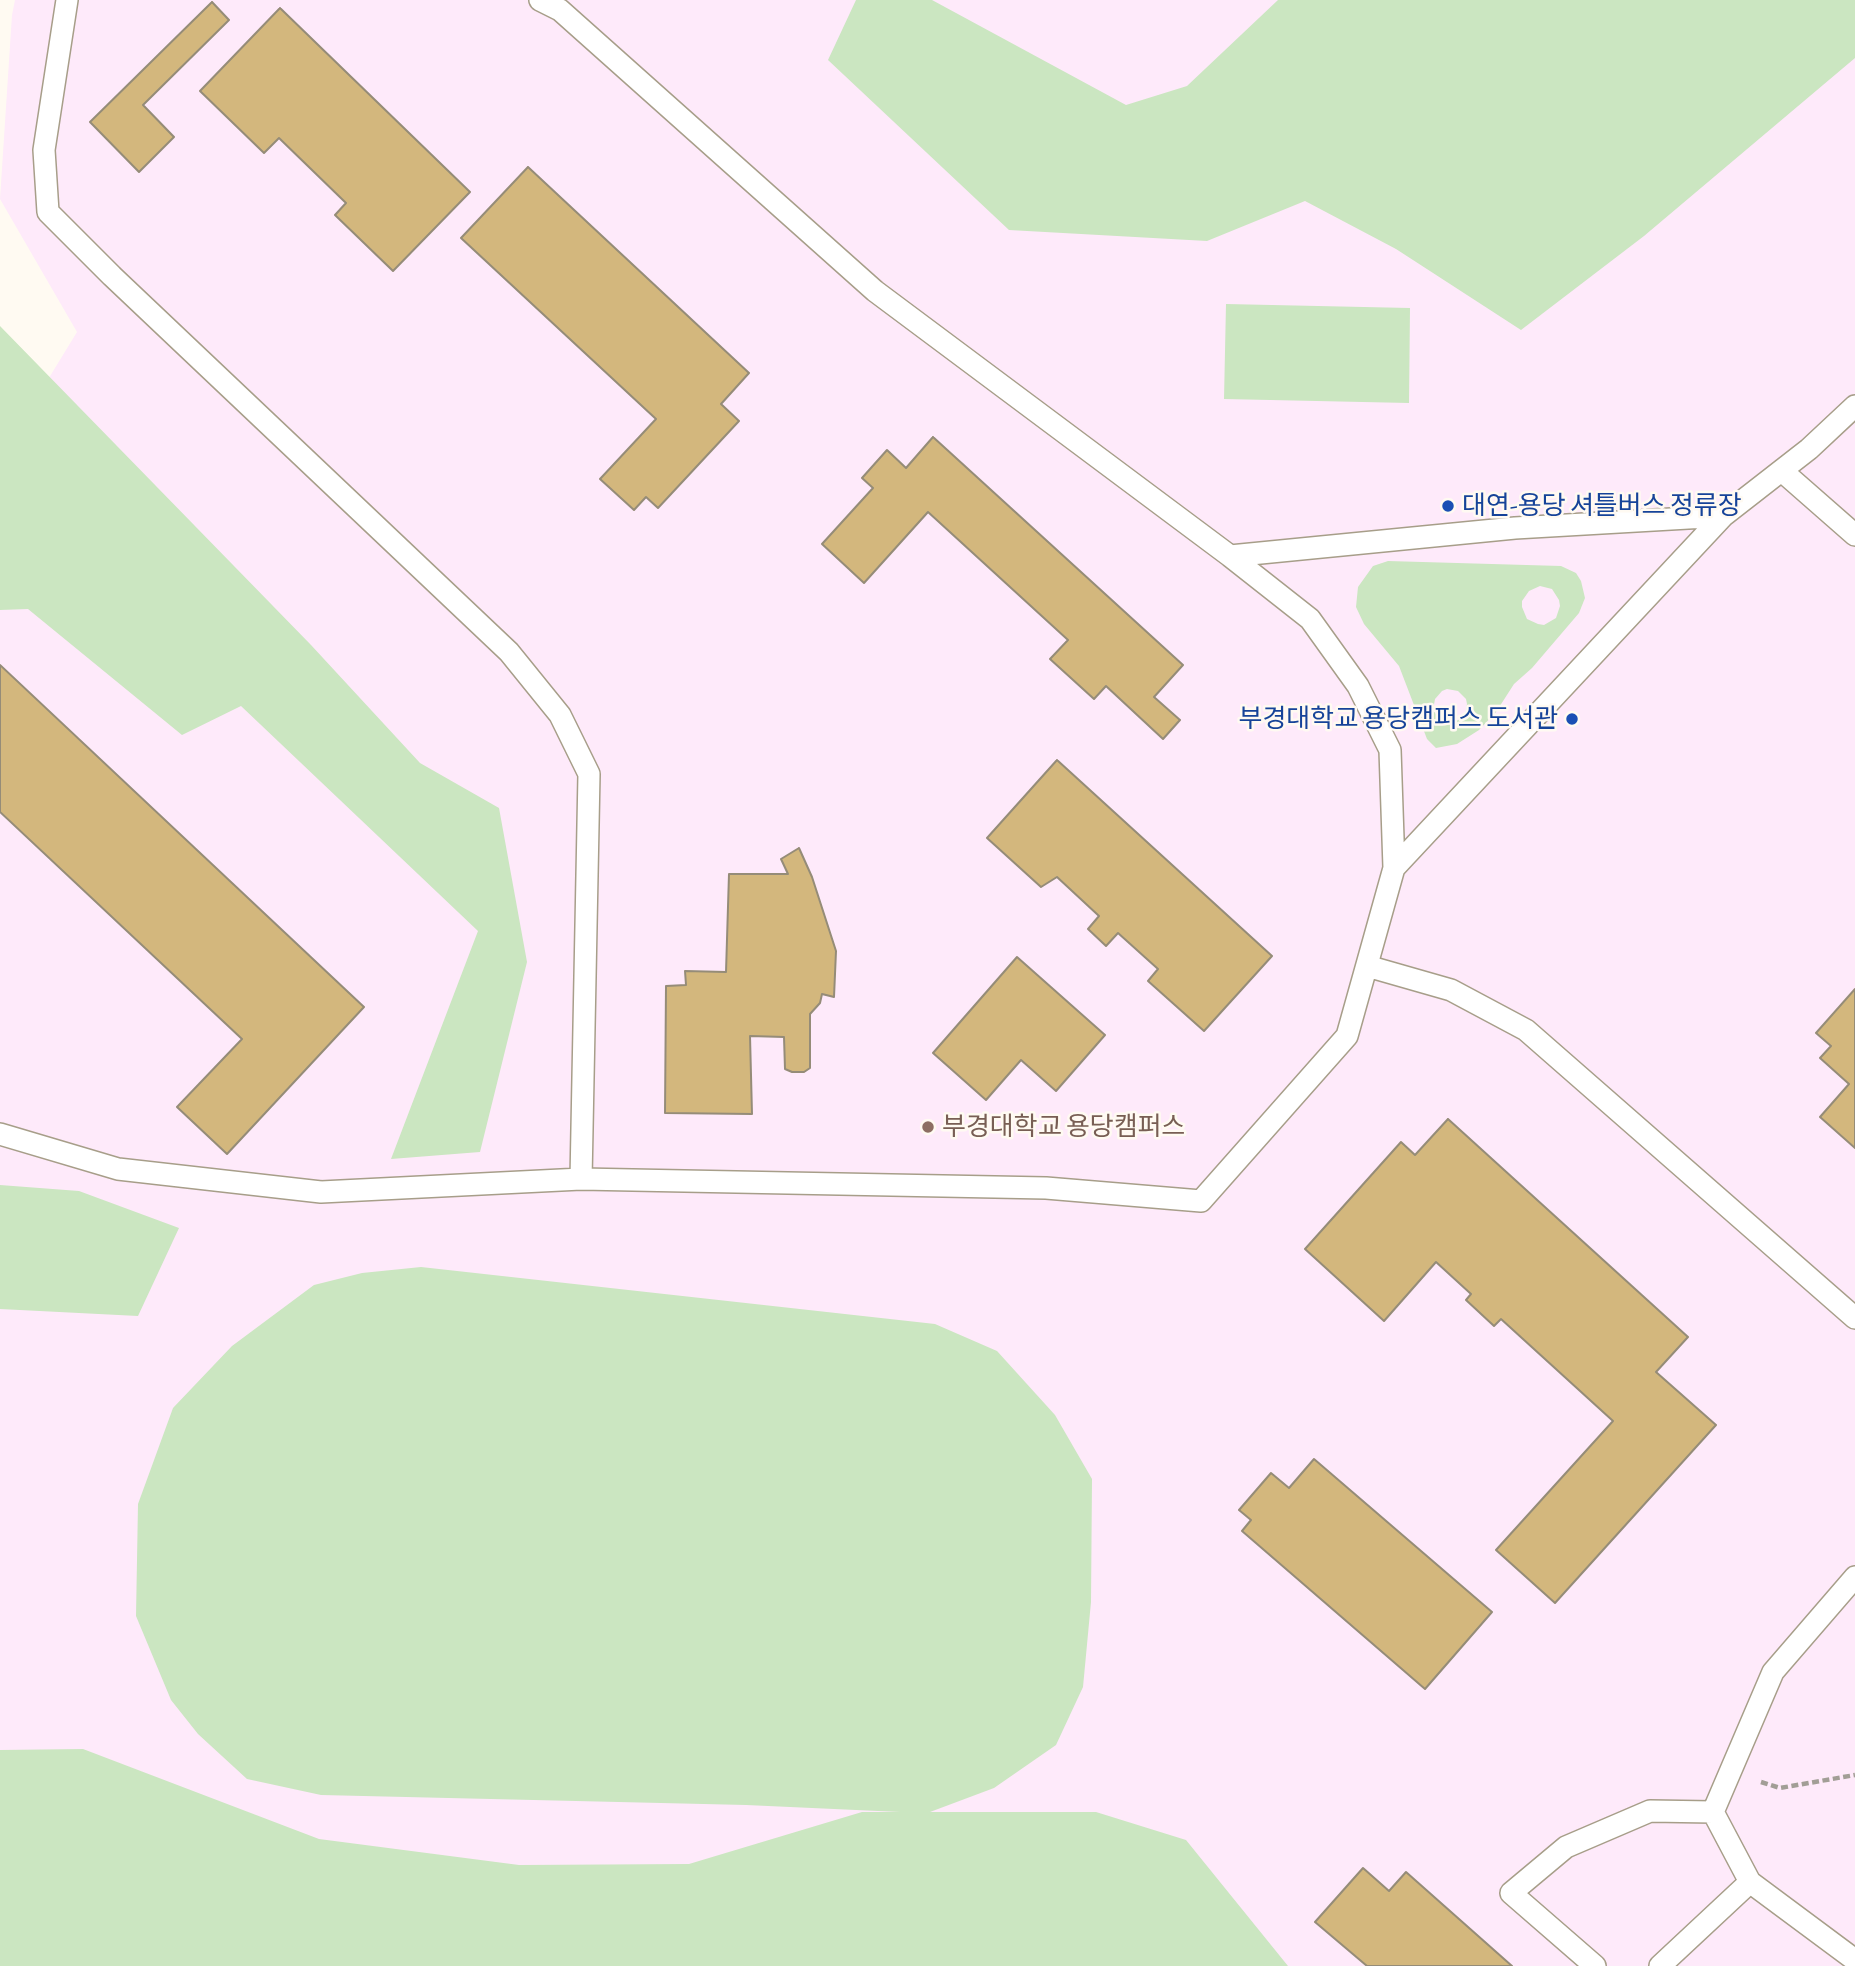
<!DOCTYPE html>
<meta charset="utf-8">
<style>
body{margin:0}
canvas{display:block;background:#fffaf2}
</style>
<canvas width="1855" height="1966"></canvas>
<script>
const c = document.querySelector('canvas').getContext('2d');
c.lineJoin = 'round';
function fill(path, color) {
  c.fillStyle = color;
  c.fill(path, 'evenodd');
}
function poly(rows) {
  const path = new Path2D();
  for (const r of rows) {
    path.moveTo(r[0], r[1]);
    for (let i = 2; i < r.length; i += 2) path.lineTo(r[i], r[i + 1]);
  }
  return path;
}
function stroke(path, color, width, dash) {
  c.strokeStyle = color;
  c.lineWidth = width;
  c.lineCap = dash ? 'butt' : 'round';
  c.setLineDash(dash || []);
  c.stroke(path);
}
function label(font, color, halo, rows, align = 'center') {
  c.font = font + ' "Alegreya Sans","Noto Sans KR",sans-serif';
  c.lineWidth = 5;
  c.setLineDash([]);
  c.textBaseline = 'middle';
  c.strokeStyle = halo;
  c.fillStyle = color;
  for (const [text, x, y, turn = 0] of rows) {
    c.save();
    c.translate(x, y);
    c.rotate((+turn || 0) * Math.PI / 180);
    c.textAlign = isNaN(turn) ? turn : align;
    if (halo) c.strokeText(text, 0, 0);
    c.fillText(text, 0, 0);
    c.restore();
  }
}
fill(poly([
 [15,0,1855,0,1855,1966,1160,1966,625,1916,0,1795,0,458,77,332,0,199,12,15]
]), '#feeafa');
fill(poly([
 [856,0,932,0,1126,105,1187,86,1278,0,1855,0,1855,58,1644,236,1521,330,1396,249,1305,201,1207,241,1009,230,828,60],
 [1226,304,1410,308,1409,403,1224,399],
 [0,326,311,645,420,763,499,808,527,962,480,1152,391,1159,478,931,241,706,182,735,28,609,0,610],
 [1388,561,1561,566,1576,573,1581,581,1585,598,1579,613,1532,668,1514,684,1496,712,1479,730,1457,744,1436,748,1427,739,1399,666,1364,624,1356,607,1358,587,1373,566],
 [1540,586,1552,589,1559,600,1560,606,1556,618,1544,625,1538,624,1527,619,1522,607,1522,601,1529,591],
 [1447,689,1458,691,1466,699,1467,704,1465,716,1451,724,1440,720,1433,710,1435,699,1442,691],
 [0,1185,79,1191,179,1228,138,1316,0,1309],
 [421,1267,935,1324,997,1351,1055,1415,1092,1479,1091,1602,1083,1687,1056,1745,994,1788,930,1812,1096,1812,1186,1840,1288,1966,0,1966,0,1750,83,1749,319,1839,519,1865,689,1864,862,1812,900,1812,746,1805,321,1795,247,1779,198,1734,171,1700,136,1616,138,1504,173,1408,232,1346,314,1285,362,1273]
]), '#cbe6c1');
const building = poly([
 [212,2,229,20,143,105,174,137,139,172,90,122,212,2],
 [280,8,470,192,393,271,335,215,346,203,279,138,264,153,200,91,280,8],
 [528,167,749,373,721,404,739,421,658,508,646,497,634,510,600,479,656,419,461,238,528,167],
 [933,437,1183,665,1154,697,1180,720,1163,739,1106,686,1094,699,1050,659,1068,640,928,512,864,583,822,544,873,488,862,478,887,450,906,468,933,437],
 [0,665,364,1007,227,1154,177,1107,242,1039,0,812,0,665],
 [1057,760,1272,956,1204,1031,1148,981,1158,969,1118,933,1106,946,1088,929,1099,916,1057,877,1041,887,987,838,1057,760],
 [799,848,812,877,836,951,834,997,822,994,820,1003,810,1014,810,1068,804,1072,792,1072,785,1069,784,1037,750,1036,752,1114,665,1113,666,986,686,985,685,971,726,972,729,874,788,874,781,859,799,848],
 [1017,957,1105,1035,1056,1091,1021,1060,986,1100,933,1053,1017,957],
 [1855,989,1855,1148,1820,1117,1849,1084,1820,1058,1831,1046,1816,1033,1855,989],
 [1448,1119,1688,1337,1656,1372,1716,1425,1555,1603,1496,1550,1613,1421,1501,1319,1494,1326,1466,1300,1471,1294,1436,1262,1384,1321,1305,1249,1401,1142,1415,1155,1448,1119],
 [1314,1459,1492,1612,1425,1689,1242,1531,1251,1520,1239,1510,1271,1473,1289,1488,1314,1459],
 [1363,1868,1389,1891,1406,1872,1512,1966,1367,1966,1315,1922,1363,1868]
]);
fill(building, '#d3b77d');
stroke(building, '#958c78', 2);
const lane = poly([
 [67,0,44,150,48,212,112,276,509,652,560,715,589,774,581,1179],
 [540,0,560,10,875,291,1230,556,1310,619,1358,686,1390,750,1394,868,1723,516,1515,528,1230,556],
 [1782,471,1855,535],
 [1723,516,1809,449,1855,406],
 [1367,966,1451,990,1526,1030,1855,1318],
 [0,1134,118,1169,321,1192,581,1179,1046,1188,1201,1201,1347,1036,1394,868],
 [1713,1812,1773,1672,1855,1577],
 [1750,1882,1855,1960],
 [1595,1966,1511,1893,1566,1847,1650,1811,1713,1812],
 [1660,1966,1750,1882,1713,1812]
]);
stroke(lane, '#a79e89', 24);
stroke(poly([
 [1761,1782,1780,1788,1855,1775]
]), '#a29e96', 4.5, [7, 3.5]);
stroke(lane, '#fff', 21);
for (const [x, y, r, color] of [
 [1448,506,7,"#1a4fb4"],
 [1572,719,7,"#1a4fb4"],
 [928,1127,7,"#8d6e63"]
]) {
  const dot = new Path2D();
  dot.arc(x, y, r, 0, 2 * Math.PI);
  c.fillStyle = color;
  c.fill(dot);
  stroke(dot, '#fffaf2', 2.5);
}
label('26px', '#164399', '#fffaf2', [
 ["대연-용당 셔틀버스 정류장",1462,506],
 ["부경대학교 용당캠퍼스 도서관",1558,719,"right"]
], 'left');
label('26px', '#785e54', '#fffaf2', [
 ["부경대학교 용당캠퍼스",942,1127]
], 'left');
</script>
